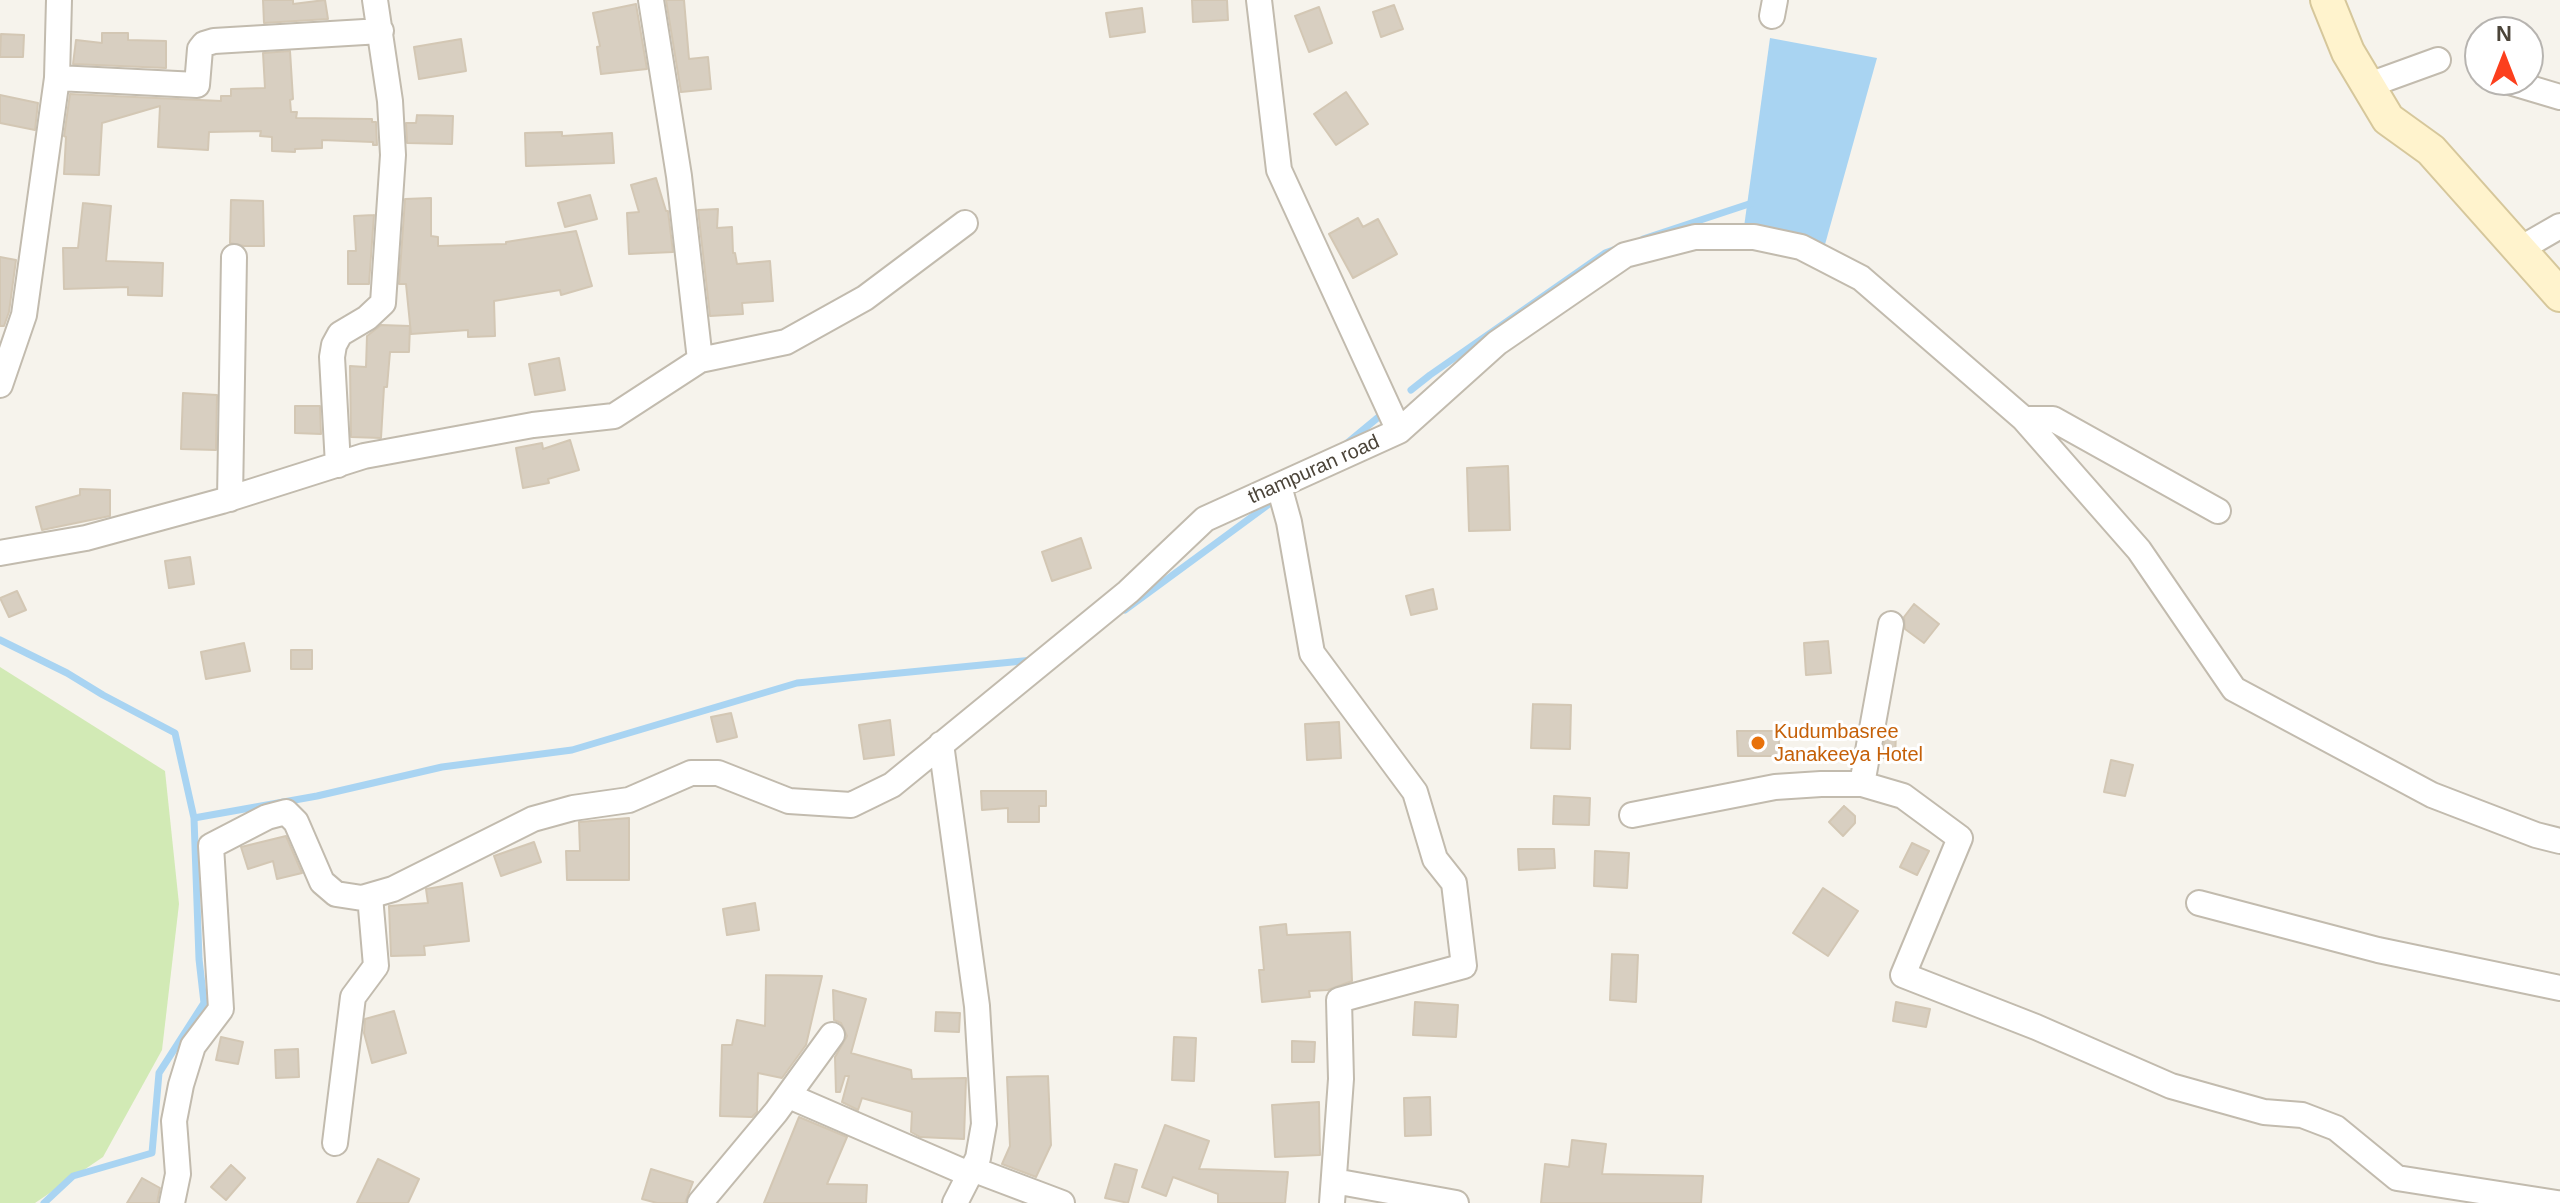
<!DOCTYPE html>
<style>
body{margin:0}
#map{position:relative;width:2560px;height:1203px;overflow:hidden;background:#f6f3ec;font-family:Arial,sans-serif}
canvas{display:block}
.north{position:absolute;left:2464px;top:16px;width:80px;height:80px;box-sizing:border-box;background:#fff;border:2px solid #b7b4b0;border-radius:50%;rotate:0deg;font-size:22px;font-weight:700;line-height:32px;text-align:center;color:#4b4439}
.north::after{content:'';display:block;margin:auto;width:28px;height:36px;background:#fc3f1d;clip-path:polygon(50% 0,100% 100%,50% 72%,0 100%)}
</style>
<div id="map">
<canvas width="2560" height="1203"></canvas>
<div class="north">N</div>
</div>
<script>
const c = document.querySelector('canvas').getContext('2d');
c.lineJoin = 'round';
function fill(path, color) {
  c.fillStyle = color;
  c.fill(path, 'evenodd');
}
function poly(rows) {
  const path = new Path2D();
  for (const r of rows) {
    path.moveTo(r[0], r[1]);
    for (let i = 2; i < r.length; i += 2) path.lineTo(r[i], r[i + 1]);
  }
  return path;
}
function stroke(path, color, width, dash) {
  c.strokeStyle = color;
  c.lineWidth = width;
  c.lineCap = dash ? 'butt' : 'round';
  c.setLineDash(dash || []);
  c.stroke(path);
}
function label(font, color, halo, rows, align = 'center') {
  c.font = font + ' Arial,sans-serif';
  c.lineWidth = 6;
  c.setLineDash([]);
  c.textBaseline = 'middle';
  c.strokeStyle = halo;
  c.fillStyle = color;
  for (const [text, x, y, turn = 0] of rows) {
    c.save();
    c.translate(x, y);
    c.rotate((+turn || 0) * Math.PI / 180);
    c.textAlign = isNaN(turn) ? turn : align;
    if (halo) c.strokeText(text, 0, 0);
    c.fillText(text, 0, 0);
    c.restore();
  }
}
fill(poly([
 [0,667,165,771,179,904,162,1050,103,1157,35,1203,0,1203]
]), '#d2eab5');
fill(poly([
 [1770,38,1877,58,1824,248,1744,227]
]), '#a9d4f2');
stroke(poly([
 [1643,239,1752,203],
 [1411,390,1430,375,1605,253,1616,249],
 [1346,444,1381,415],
 [1125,610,1276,499],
 [0,640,67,673,103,695,175,733,194,818,199,959,204,1003,159,1073,152,1153,73,1176,44,1203],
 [194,818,317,796,442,767,572,750,797,683,1033,660]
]), '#a9d4f2', 7);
const building = poly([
 [263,0,293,0,293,4,325,0,328,19,264,23,263,0],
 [666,0,684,0,689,59,708,57,711,89,681,92,666,0],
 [1192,0,1227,0,1228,20,1193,22,1192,0],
 [636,4,647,69,601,74,597,47,600,46,593,13,636,4],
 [1394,5,1403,29,1381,37,1373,12,1394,5],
 [1319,7,1332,43,1309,52,1295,16,1319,7],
 [1142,8,1145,32,1110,37,1106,13,1142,8],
 [102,33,128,33,128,40,166,41,166,68,73,64,76,40,102,43,102,33],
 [1,34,24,35,23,57,0,57,1,34],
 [461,39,466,71,419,79,414,47,461,39],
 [290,51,293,99,290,100,291,112,297,112,296,118,372,119,372,122,376,122,377,145,373,145,373,142,322,140,322,148,295,149,295,152,272,151,272,137,260,136,261,131,209,132,208,150,158,147,160,106,102,123,99,175,64,174,66,137,64,136,70,94,221,101,221,96,231,96,231,89,265,88,263,53,290,51],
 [1346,92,1368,124,1336,145,1314,114,1346,92],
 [0,95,38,103,35,130,0,123,0,95],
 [417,115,453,116,452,144,407,143,406,123,416,123,417,115],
 [562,132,562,136,612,133,614,163,526,166,525,133,562,132],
 [656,178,666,211,668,211,673,252,629,254,627,213,639,212,631,185,656,178],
 [590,195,597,219,565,227,558,203,590,195],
 [431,198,431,236,438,237,438,246,506,244,506,242,576,231,592,286,561,295,560,290,494,301,495,336,468,337,468,330,411,334,406,284,399,284,405,199,431,198],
 [231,200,263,201,264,246,244,246,230,243,231,200],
 [83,203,111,206,106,261,163,263,162,296,128,295,128,287,64,289,63,248,78,248,83,203],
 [718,209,717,228,732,227,733,253,735,253,737,264,770,261,773,301,742,303,743,314,710,316,698,210,718,209],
 [374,215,369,284,348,284,348,251,356,251,354,216,374,215],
 [1358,218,1363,227,1378,219,1397,254,1353,278,1329,234,1358,218],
 [0,257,16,260,9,312,4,326,0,326,0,257],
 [381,325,410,326,409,352,390,352,387,387,384,387,381,438,351,437,350,366,366,367,367,336,381,325],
 [559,358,565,390,535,395,529,364,559,358],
 [183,393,217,395,216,450,181,449,183,393],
 [295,406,320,406,321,434,295,433,295,406],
 [570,440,579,470,548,479,549,483,523,488,516,448,542,443,543,449,570,440],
 [1508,466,1510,530,1469,531,1467,468,1508,466],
 [80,489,110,490,110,516,42,530,36,507,80,495,80,489],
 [1081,538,1091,568,1052,581,1042,552,1081,538],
 [190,557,194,584,169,588,165,561,190,557],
 [1433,589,1437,609,1411,615,1406,596,1433,589],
 [17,591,26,610,9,617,0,598,17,591],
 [1914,604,1939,624,1924,643,1905,629,1904,617,1914,604],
 [1828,641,1831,673,1806,675,1804,643,1828,641],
 [244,643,250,671,206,679,201,652,244,643],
 [291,650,312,650,312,669,291,669,291,650],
 [1533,704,1571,705,1570,749,1531,748,1533,704],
 [731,713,737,737,717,742,711,717,731,713],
 [890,720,894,755,864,759,859,725,890,720],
 [1339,722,1341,758,1307,760,1305,724,1339,722],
 [1737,731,1779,731,1779,756,1738,756,1737,731],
 [1886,733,1896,734,1895,758,1882,758,1886,733],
 [2111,760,2133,765,2125,796,2104,792,2111,760],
 [981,791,1046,791,1046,806,1039,806,1039,822,1008,822,1008,808,982,810,981,791],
 [1554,796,1590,798,1589,825,1553,824,1554,796],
 [1844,806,1855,816,1855,823,1843,836,1829,822,1844,806],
 [629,818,629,880,567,880,566,851,580,851,579,822,629,818],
 [286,836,302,873,277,879,273,861,248,869,241,847,286,836],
 [534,842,541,862,501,876,494,856,534,842],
 [1912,843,1929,851,1917,875,1900,867,1912,843],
 [1518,849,1554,849,1555,868,1519,870,1518,849],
 [1595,851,1629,853,1627,888,1594,886,1595,851],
 [462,883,469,941,424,946,425,955,391,956,389,906,428,903,426,889,462,883],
 [1823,888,1858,911,1828,956,1793,933,1823,888],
 [755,903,759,930,727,935,723,909,755,903],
 [1286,924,1287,935,1350,932,1352,981,1328,990,1309,991,1310,997,1262,1002,1259,970,1264,970,1260,927,1286,924],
 [1612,954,1638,955,1636,1002,1610,1000,1612,954],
 [766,975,822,976,806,1045,782,1078,758,1073,757,1112,752,1117,720,1116,722,1045,732,1045,737,1020,765,1026,766,975],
 [833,990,866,999,851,1053,911,1070,912,1079,966,1078,964,1139,920,1137,911,1132,912,1112,862,1098,858,1110,842,1102,849,1076,845,1076,840,1092,836,1092,835,1057,847,1036,841,1023,834,1020,833,990],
 [1415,1002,1458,1005,1456,1037,1413,1035,1415,1002],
 [1896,1002,1930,1009,1926,1027,1893,1021,1896,1002],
 [394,1011,406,1053,372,1063,364,1033,365,1019,394,1011],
 [936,1012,960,1013,959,1032,935,1031,936,1012],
 [221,1037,243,1042,238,1064,216,1060,221,1037],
 [1174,1037,1196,1038,1194,1081,1172,1080,1174,1037],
 [1292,1041,1315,1042,1314,1062,1292,1062,1292,1041],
 [298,1049,299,1077,276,1078,275,1050,298,1049],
 [1048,1076,1051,1145,1036,1177,1002,1164,1010,1146,1007,1077,1048,1076],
 [1430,1097,1431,1135,1405,1136,1404,1098,1430,1097],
 [1319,1102,1320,1155,1275,1157,1272,1105,1319,1102],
 [799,1117,847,1137,827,1184,867,1185,866,1203,764,1203,799,1117],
 [1165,1125,1209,1141,1199,1169,1288,1172,1285,1203,1218,1203,1218,1194,1173,1177,1166,1196,1142,1187,1165,1125],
 [1572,1140,1606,1144,1602,1174,1703,1176,1701,1203,1541,1203,1545,1164,1569,1167,1572,1140],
 [378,1159,419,1179,408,1203,357,1203,378,1159],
 [1115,1164,1137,1170,1128,1203,1105,1198,1115,1164],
 [231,1165,245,1178,226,1200,211,1187,231,1165],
 [651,1169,693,1182,685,1203,657,1203,642,1199,651,1169],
 [142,1178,160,1188,157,1203,127,1203,142,1178]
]);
fill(building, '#d8cfc1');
stroke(building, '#d3c7b4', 2);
const street = poly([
 [59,0,57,78,197,85,200,49,204,44,214,41,381,31],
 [651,0,679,176,700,360,786,342,865,298,965,223],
 [1259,0,1279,170,1399,431],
 [1772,16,1775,0],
 [2503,80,2560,97],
 [2369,85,2438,60],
 [2520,249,2560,226],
 [0,385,24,315,57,78],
 [2024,419,2053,419,2218,511],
 [338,465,332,357,334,345,340,334,367,318,383,303,393,155,390,101,375,0],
 [1279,486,1289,522,1312,653,1415,792,1435,859,1454,883,1464,966,1339,1000,1341,1079,1332,1203],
 [230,499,234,257],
 [0,553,86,538,222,501,364,456,533,425,614,416,700,360],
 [941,744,977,1006,984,1124,978,1158,955,1203],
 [1862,784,1891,624],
 [1632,815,1775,787,1821,784,1862,784,1903,796,1960,838,1903,975,2036,1027,2171,1086,2264,1112,2302,1115,2336,1128,2397,1178,2557,1203],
 [2199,903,2378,950,2560,988],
 [789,1096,969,1174],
 [335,1143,353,997,376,966,370,896],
 [972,1169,1062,1203],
 [1334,1181,1456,1203],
 [172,1203,178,1174,174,1121,181,1085,193,1046,221,1009,211,846,267,817,286,812,296,822,322,882,336,894,362,898,393,889,533,819,573,808,629,800,691,773,718,773,789,801,851,805,892,785,1128,592,1205,519,1399,431,1497,343,1625,255,1695,237,1754,237,1801,247,1861,278,2024,419,2139,550,2234,689,2432,795,2536,835,2560,841],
 [700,1203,776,1112,832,1035]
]);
const secondary = poly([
 [2327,0,2348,52,2388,119,2431,150,2560,295]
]);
stroke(street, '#c2bbae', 28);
stroke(secondary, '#d6c79b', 36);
stroke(street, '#fff', 24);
stroke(secondary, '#fff3cd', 32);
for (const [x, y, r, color] of [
 [1758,743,8,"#e8710a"]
]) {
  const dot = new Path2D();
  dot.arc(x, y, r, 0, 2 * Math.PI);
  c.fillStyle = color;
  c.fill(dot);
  stroke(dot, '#fff', 3);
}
label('20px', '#4b4439', '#fff', [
 ["thampuran road",1314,470,-24]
]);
label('20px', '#c56008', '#fff', [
 ["Kudumbasree",1774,732],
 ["Janakeeya Hotel",1774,755]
], 'left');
</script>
